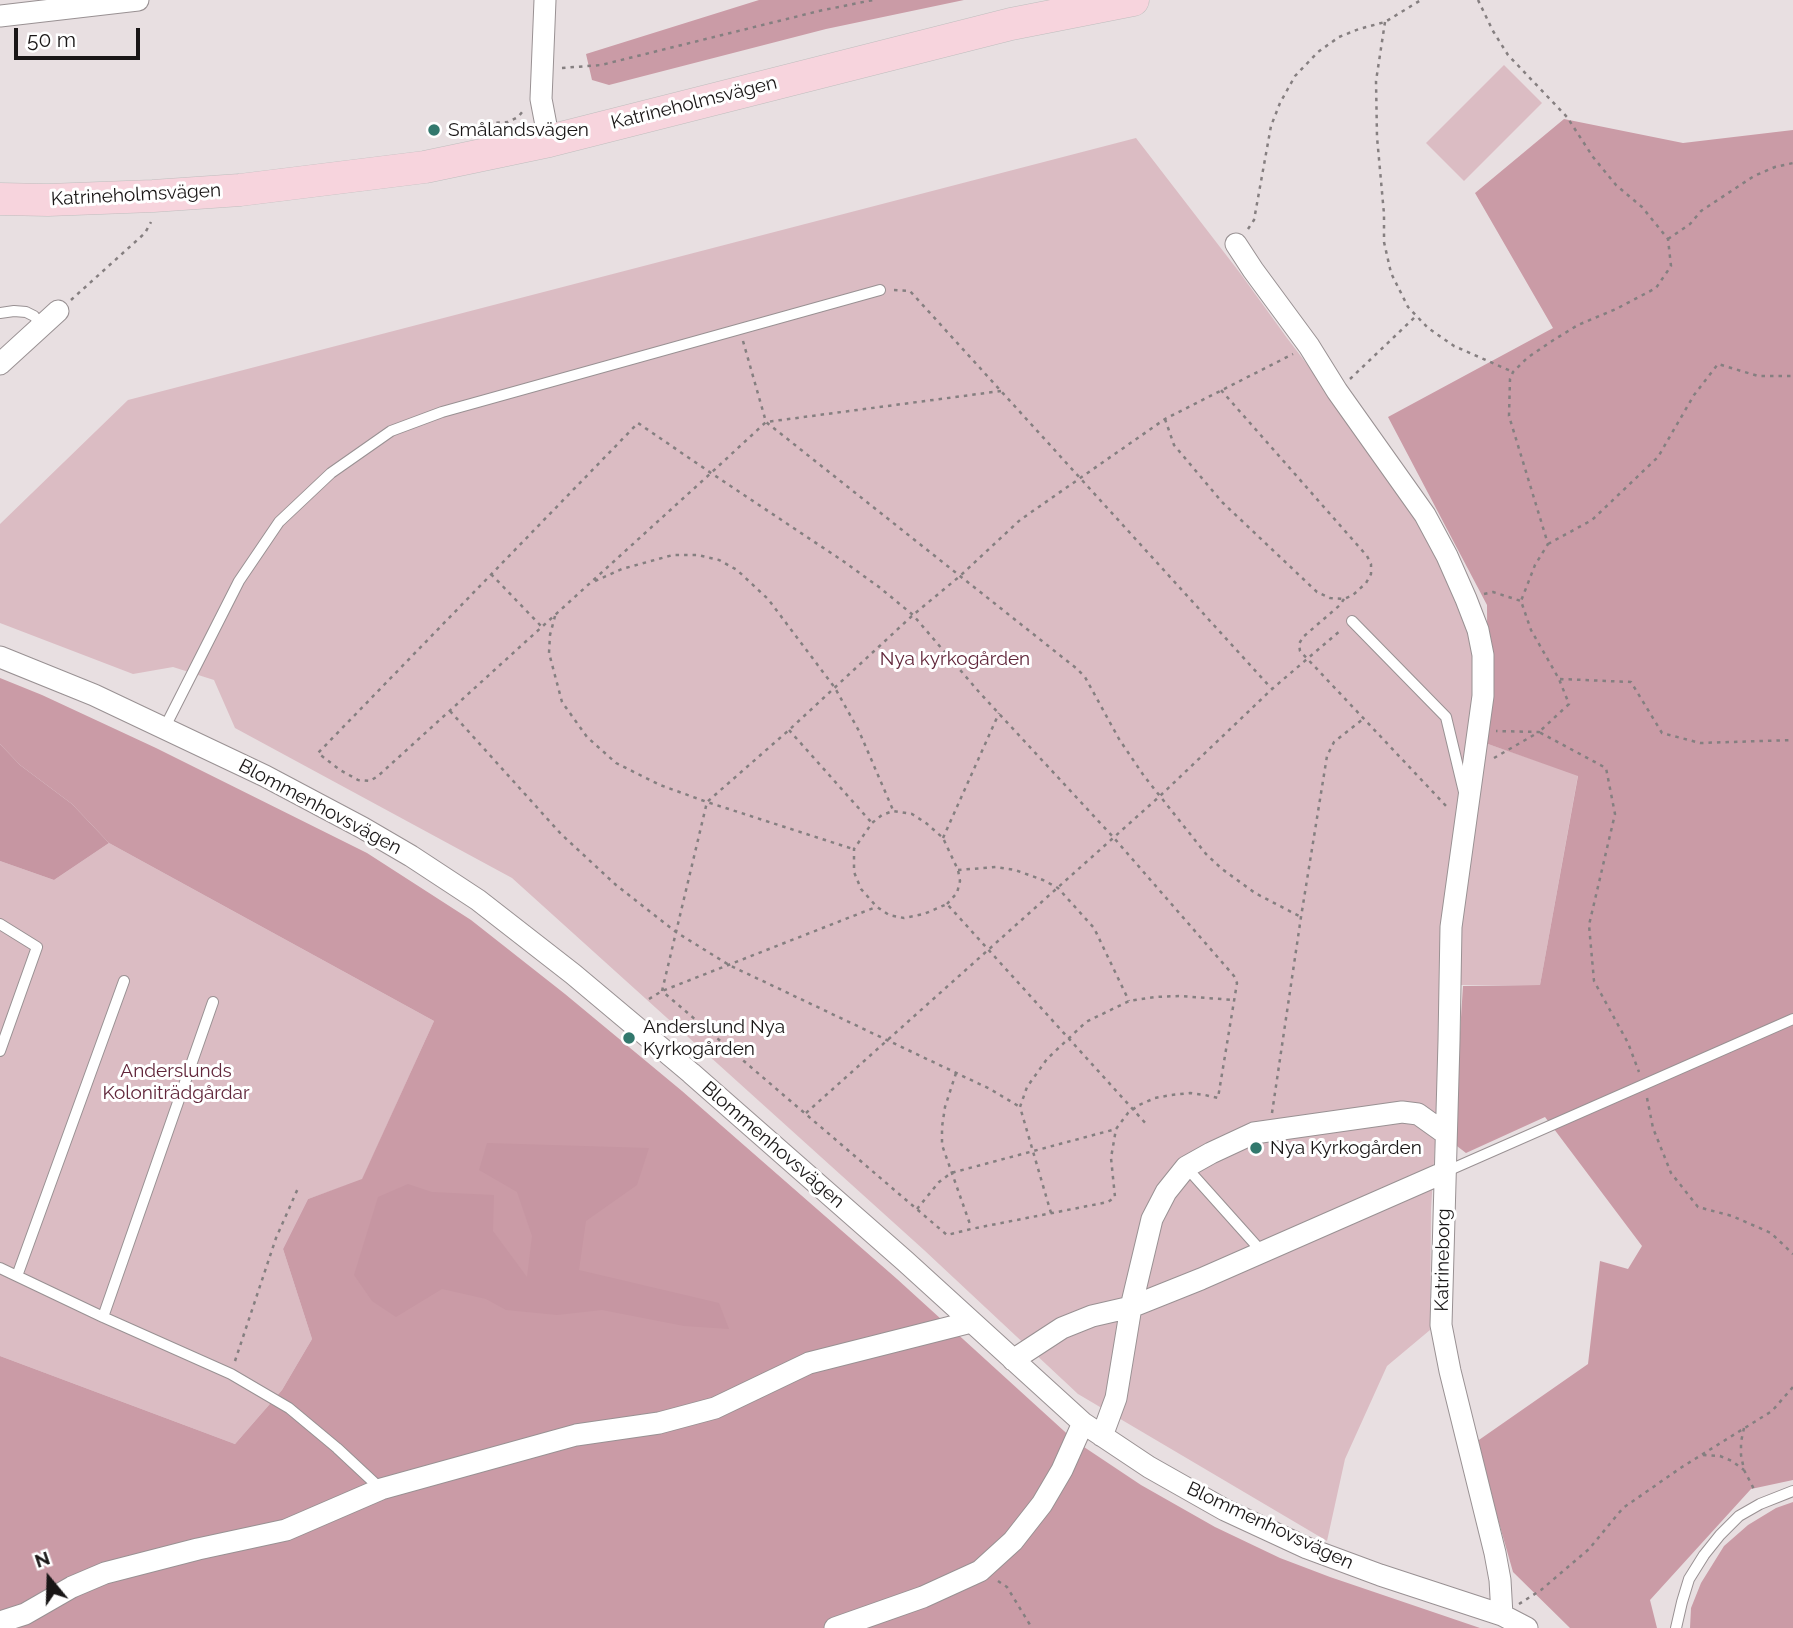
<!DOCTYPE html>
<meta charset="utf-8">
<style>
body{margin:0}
#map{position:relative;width:1793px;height:1628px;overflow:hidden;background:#e8dfe1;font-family:Raleway,sans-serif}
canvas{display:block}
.north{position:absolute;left:14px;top:1544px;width:70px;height:70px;-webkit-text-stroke:5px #fff;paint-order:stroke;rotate:341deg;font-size:19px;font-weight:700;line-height:28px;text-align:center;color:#191616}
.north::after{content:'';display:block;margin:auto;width:24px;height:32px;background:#191616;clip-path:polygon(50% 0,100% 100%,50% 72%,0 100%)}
.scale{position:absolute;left:14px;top:28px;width:126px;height:32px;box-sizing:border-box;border:4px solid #191616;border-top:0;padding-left:9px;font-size:21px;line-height:24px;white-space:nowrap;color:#191616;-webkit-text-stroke:5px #fff;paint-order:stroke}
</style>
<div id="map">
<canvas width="1793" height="1628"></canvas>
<div class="north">N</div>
<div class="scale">50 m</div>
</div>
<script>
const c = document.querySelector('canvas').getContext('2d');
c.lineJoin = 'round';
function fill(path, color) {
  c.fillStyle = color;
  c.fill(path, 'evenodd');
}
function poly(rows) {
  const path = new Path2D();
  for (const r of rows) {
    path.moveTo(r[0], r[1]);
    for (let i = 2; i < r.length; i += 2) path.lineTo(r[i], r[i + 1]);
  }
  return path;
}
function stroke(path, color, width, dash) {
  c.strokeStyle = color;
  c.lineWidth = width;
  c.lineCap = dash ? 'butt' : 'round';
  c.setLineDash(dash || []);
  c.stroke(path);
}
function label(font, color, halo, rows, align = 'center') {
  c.font = font + ' Raleway,sans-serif';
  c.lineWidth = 6;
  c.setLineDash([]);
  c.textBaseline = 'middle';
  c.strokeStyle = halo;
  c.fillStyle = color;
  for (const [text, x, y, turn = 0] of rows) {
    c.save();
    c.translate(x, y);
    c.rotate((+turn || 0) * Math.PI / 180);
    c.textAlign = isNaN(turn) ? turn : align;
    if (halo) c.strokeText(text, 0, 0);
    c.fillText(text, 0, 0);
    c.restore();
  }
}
fill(poly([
 [1504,65,1542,103,1464,181,1426,143],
 [1136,138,1240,273,1287,338,1355,427,1414,514,1458,601,1478,665,1472,741,1488,744,1578,775,1540,985,1442,985,1438,1097,1431,1209,1430,1330,1387,1366,1345,1459,1327,1541,1078,1394,924,1250,512,878,235,728,214,680,173,667,133,674,0,623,0,524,128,400],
 [109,843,434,1021,362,1180,308,1199,283,1249,312,1339,282,1390,235,1444,0,1356,0,861,54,880]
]), '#dbbcc3');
fill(poly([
 [759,0,964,0,826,29,609,85,592,80,586,54],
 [1564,119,1683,143,1793,130,1793,1480,1751,1489,1650,1600,1657,1628,1570,1628,1513,1572,1476,1442,1588,1364,1600,1261,1628,1269,1642,1246,1545,1117,1466,1153,1453,1143,1463,986,1540,985,1578,776,1488,744,1487,605,1388,417,1553,328,1475,193],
 [0,678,42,695,156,748,367,853,471,920,565,994,682,1091,897,1279,1075,1441,1141,1485,1215,1527,1280,1558,1330,1577,1480,1628,0,1628,0,1356,235,1444,282,1390,312,1339,283,1249,308,1199,362,1179,434,1021,109,843,72,804,20,765,0,744],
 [1793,1502,1793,1628,1690,1628,1691,1608,1701,1583,1724,1546,1748,1525,1776,1508]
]), '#ca9ba6');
fill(poly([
 [0,744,20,765,72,804,109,843,54,880,0,861],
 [487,1143,649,1148,637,1185,586,1221,579,1270,719,1303,729,1329,684,1326,602,1310,557,1315,506,1310,486,1299,442,1289,396,1317,372,1301,354,1275,378,1197,408,1184,432,1192,494,1195,493,1231,527,1277,532,1236,517,1192,479,1170]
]), '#c696a2');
const service = poly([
 [0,313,14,311,26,312,34,316,42,326],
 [1352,621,1446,717,1464,792],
 [164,729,239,581,279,522,331,473,391,431,442,412,880,290],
 [0,924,37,947,0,1051],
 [1186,1167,1263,1253],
 [1445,1172,1793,1019],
 [0,1268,103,1317,231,1374,289,1408,337,1448,381,1489],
 [17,1276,124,981],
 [103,1317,213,1002],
 [1676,1628,1682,1602,1689,1579,1704,1555,1720,1535,1739,1516,1760,1504,1793,1491]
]);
const minor = poly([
 [545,0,541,99,549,141],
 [0,16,138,0],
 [1236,244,1253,270,1309,346,1337,391,1425,515,1447,556,1466,599,1478,630,1483,655,1483,696,1451,927,1449,1041,1441,1325,1450,1371,1495,1553,1500,1580,1502,1615],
 [0,364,58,311],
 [0,657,94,695,265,776,363,828,411,856,478,900,573,974,691,1073,905,1261,1083,1423,1149,1467,1225,1510,1307,1548,1380,1575,1502,1615,1527,1628],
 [1013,1360,1062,1328,1092,1316,1131,1307,1201,1279,1445,1172],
 [1102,1436,1116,1398,1131,1307,1152,1219,1166,1192,1186,1167,1211,1153,1254,1133,1402,1112,1418,1114,1446,1134],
 [0,1622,25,1614,72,1587,105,1573,198,1549,286,1530,381,1489,576,1435,659,1423,715,1408,809,1363,971,1322],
 [835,1628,923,1597,980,1571,1013,1541,1042,1504,1062,1470,1083,1423]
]);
const primary = poly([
 [0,199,48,200,153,196,240,190,425,167,549,141,1011,24,1133,0]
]);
stroke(service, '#999193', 12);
stroke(minor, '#999193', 23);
stroke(primary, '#bfbebe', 33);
stroke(poly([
 [1478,0,1493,31,1508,55,1567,117,1593,157,1616,185,1642,207,1668,239,1671,266,1656,288,1616,309,1578,325,1552,341,1527,358,1513,372,1510,379,1509,416,1548,544,1535,565,1521,601,1531,630,1559,679,1569,704,1539,732,1606,768,1615,814,1589,925,1594,981,1628,1043,1639,1072],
 [1385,22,1376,81,1377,137,1384,214,1384,242,1391,273,1408,307,1428,328,1454,346,1513,372],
 [562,68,601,65,819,11,873,0],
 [454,126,508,122,518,117,523,111],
 [1248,229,1254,220,1271,126,1280,103,1295,76,1318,52,1339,37,1359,29,1385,22,1421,0],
 [1668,239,1690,224,1701,211,1754,176,1775,167,1793,163],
 [894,290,910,291,1271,688],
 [71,300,145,233,151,222],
 [743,341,766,422,1076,668,1085,677,1119,739,1144,776,1206,854,1222,869,1255,893,1301,917],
 [1350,379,1416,316],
 [1001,391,766,422,711,473,378,776,370,781,358,780,340,770,318,753,638,423,711,473,843,561,879,587,913,615,979,692,1114,838,1234,976,1237,983,1218,1098,1205,1095,1190,1093,1171,1095,1155,1098,1139,1105,1128,1113,1116,1129,1111,1158,1115,1197,1108,1202,971,1229,947,1235,662,991,707,802,789,730,913,615,960,576,1020,520,1165,419,1293,354],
 [1165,419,1174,445,1222,502,1317,592,1330,598,1344,599,1353,595,1366,583,1371,574,1371,564,1367,556,1221,390],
 [1548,544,1592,520,1658,457,1694,395,1718,364,1758,376,1793,376],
 [491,574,542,627],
 [595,581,622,569,673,555,698,555,719,560,737,570,768,599,835,688,859,731,893,810],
 [1484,594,1493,592,1521,601],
 [1344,599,1340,605,1303,637,1299,644,1300,651,1448,808],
 [555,616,550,635,549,653,562,702,587,737,616,763,660,785,707,802,853,849],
 [1560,679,1631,682,1662,733,1700,743,1793,740],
 [450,711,561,834,616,885,676,932,729,965,990,1089,1020,1107],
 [789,730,871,822],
 [1494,758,1539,732,1496,731],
 [943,838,999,713],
 [958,870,996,867,1015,870,1043,880,1058,888,1094,928,1129,1001],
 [947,904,957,893,960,881,958,870,943,838,926,823,912,814,893,811,882,815,872,823,854,849,854,872,861,889,877,907,889,915,904,918,924,914,947,904,1148,1126],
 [649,999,662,991,876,907],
 [956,1073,945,1107,942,1127,942,1145,971,1227],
 [1647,1098,1653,1128,1671,1173,1698,1207,1732,1216,1771,1233,1793,1254],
 [806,1113,1160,796,1272,689,1341,630],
 [1272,1113,1301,917,1327,756,1334,742,1363,719],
 [917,1209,939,1182,951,1173,1116,1129],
 [1051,1213,1020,1107,1027,1087,1047,1059,1086,1022,1129,1001,1155,997,1179,996,1235,1000],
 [235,1361,276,1238,299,1186],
 [1744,1428,1741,1442,1741,1455,1744,1470,1755,1491],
 [1703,1455,1720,1456,1732,1461,1744,1470],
 [998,1581,1007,1587,1032,1628],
 [1519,1604,1541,1590,1589,1549,1623,1508,1682,1467,1772,1411,1793,1387]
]), '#857f80', 2.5, [3.5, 5]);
stroke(service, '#fff', 10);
stroke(minor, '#fff', 21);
stroke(primary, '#f7d4dd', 32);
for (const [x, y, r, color] of [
 [434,130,7,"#32786d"],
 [629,1038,7,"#32786d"],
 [1256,1148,7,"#32786d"]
]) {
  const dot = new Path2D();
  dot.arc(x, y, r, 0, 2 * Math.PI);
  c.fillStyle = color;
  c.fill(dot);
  stroke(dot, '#fff', 2.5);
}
label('19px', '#191616', '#fff', [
 ["Katrineholmsvägen",694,103,-14],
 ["Katrineholmsvägen",136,195,-3],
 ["Blommenhovsvägen",320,807,28],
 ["Blommenhovsvägen",773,1145,41],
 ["Katrineborg",1443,1260,-89],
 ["Blommenhovsvägen",1270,1526,25]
]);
label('19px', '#191616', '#fff', [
 ["Smålandsvägen",448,130],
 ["Anderslund Nya",643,1027],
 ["Kyrkogården",643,1049],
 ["Nya Kyrkogården",1270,1148]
], 'left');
label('19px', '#61263a', '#fff', [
 ["Nya kyrkogården",955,659],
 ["Anderslunds",176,1071],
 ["Koloniträdgårdar",176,1093]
]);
</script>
